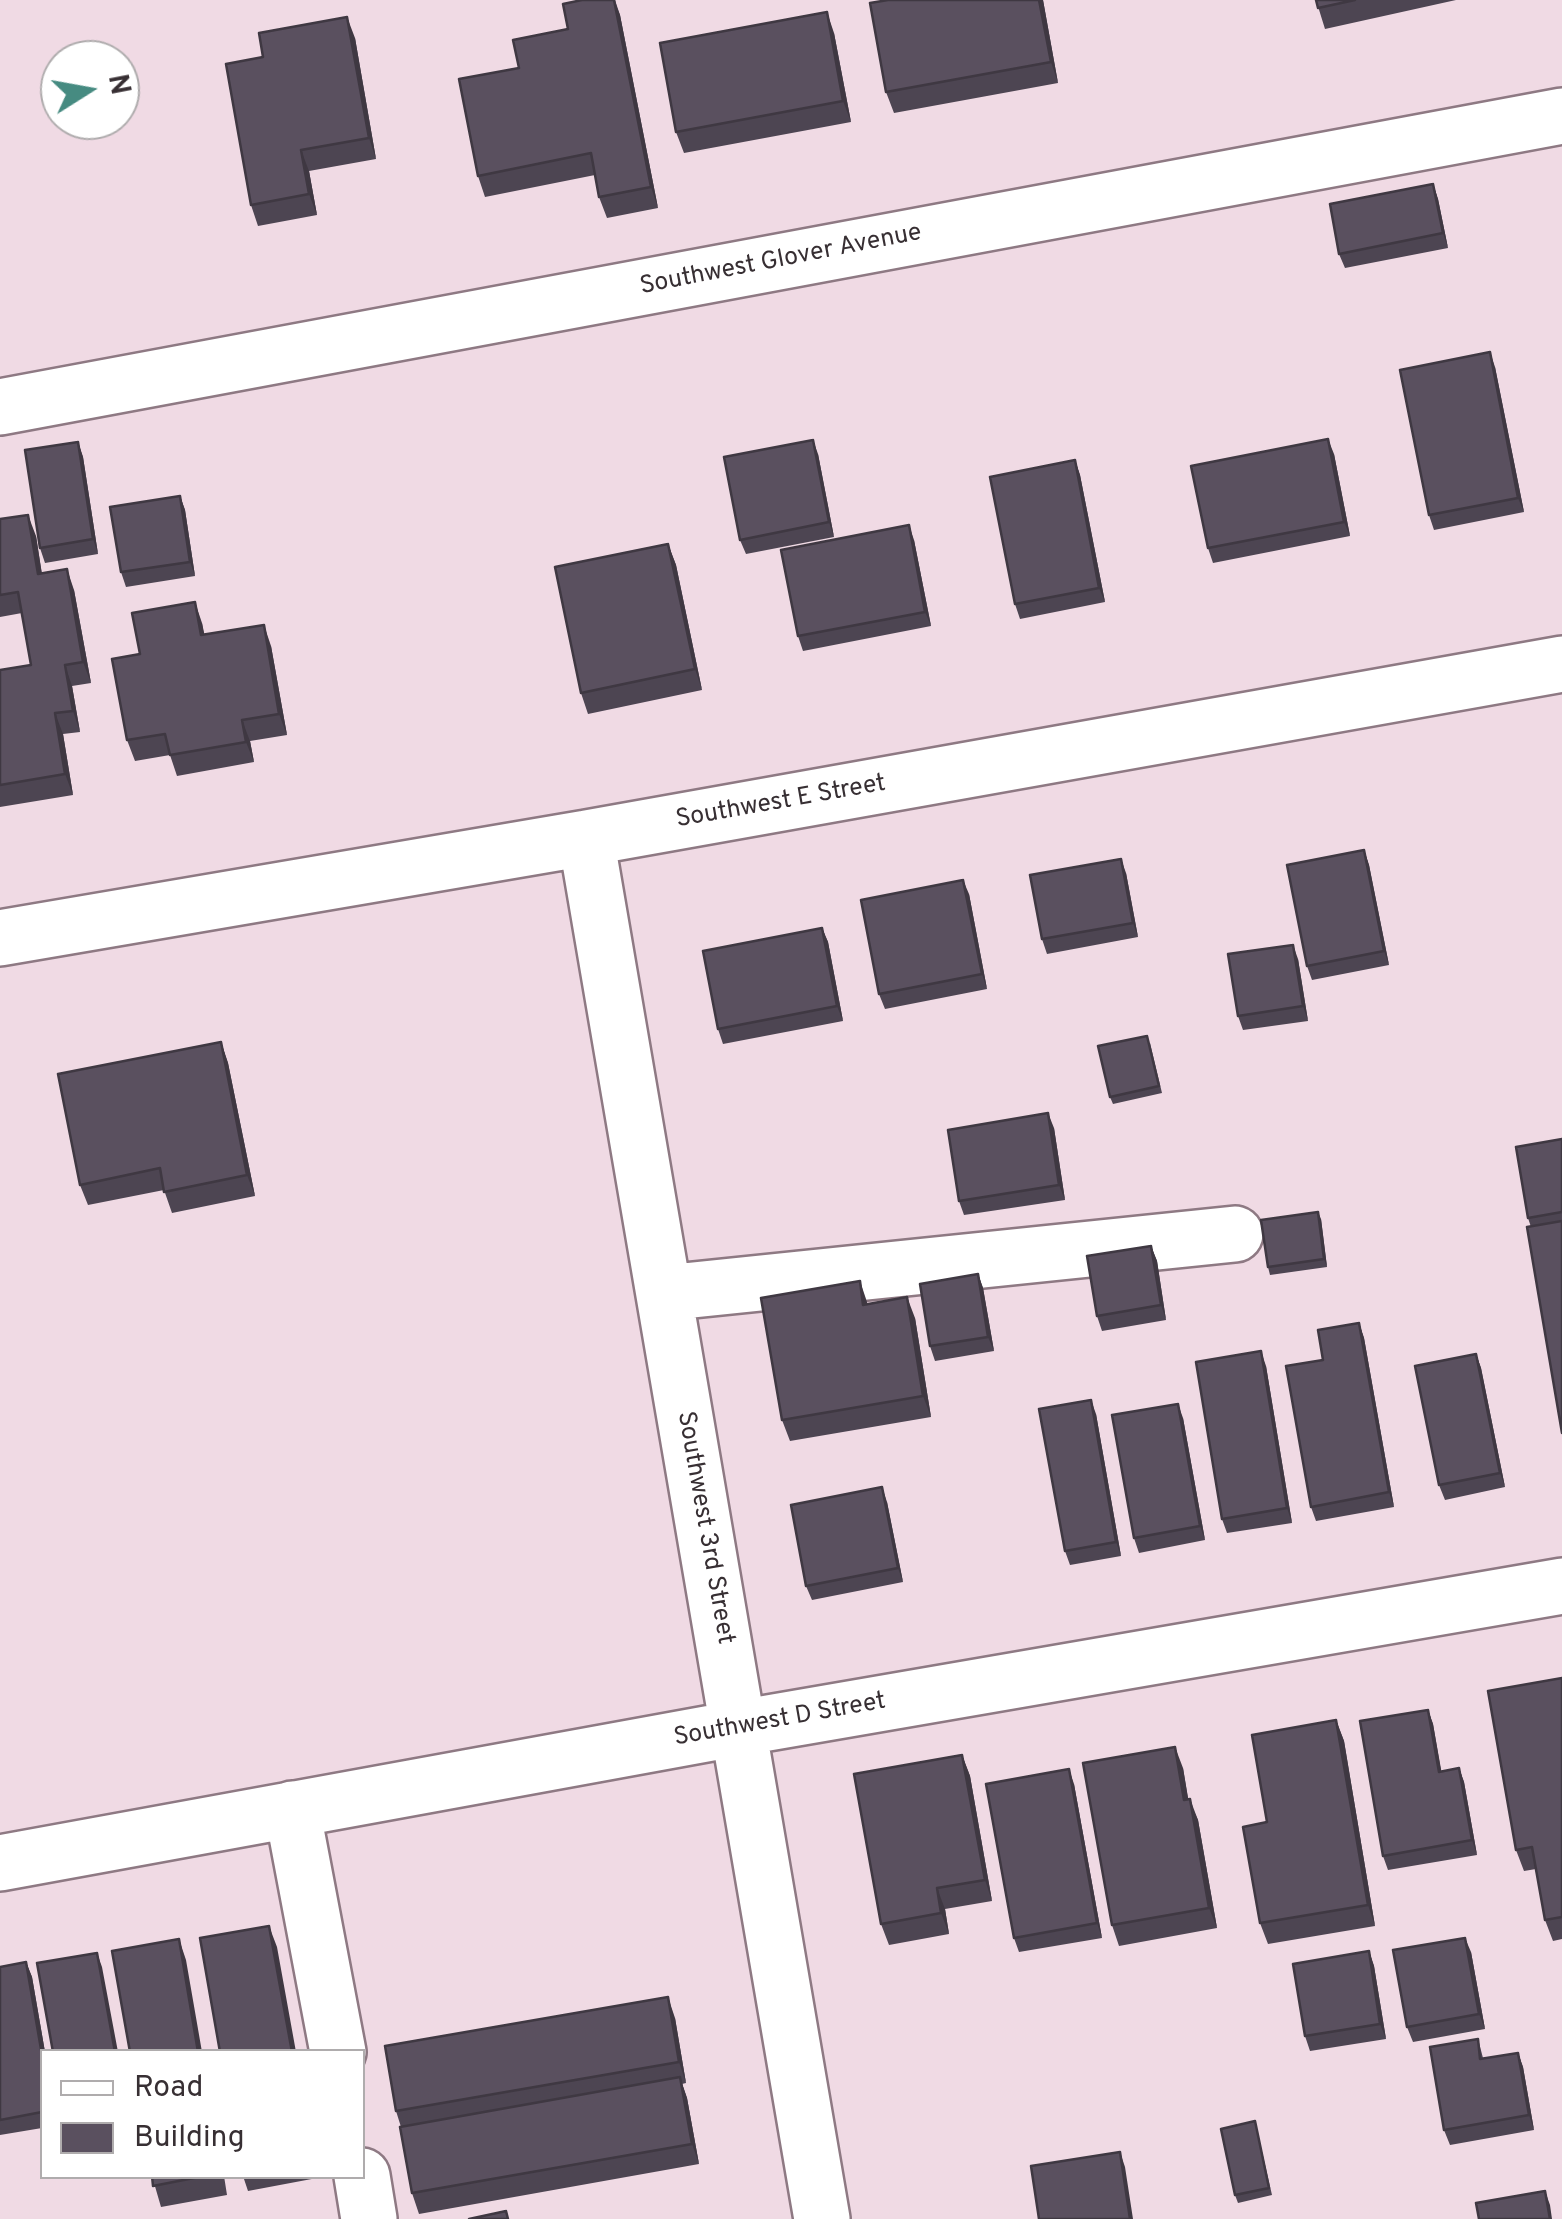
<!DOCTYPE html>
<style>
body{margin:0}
#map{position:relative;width:1562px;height:2219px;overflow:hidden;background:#f0dae4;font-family:Overpass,sans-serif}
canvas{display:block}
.legend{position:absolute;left:40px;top:2049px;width:325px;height:130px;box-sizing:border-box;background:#fff;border:2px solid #afacad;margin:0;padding:12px 18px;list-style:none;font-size:30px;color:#372f33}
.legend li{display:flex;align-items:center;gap:20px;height:50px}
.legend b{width:50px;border:2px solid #afacad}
.north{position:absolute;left:40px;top:40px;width:100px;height:100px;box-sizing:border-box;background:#fff;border:2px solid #afacad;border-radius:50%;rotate:79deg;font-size:28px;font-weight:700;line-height:40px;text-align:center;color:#372f33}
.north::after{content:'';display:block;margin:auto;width:35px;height:45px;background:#468b81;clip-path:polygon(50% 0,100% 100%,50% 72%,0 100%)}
</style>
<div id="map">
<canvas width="1562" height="2219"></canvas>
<ul class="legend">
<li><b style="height:12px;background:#fff"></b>Road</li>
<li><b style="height:28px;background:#5a505f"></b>Building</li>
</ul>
<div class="north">N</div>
</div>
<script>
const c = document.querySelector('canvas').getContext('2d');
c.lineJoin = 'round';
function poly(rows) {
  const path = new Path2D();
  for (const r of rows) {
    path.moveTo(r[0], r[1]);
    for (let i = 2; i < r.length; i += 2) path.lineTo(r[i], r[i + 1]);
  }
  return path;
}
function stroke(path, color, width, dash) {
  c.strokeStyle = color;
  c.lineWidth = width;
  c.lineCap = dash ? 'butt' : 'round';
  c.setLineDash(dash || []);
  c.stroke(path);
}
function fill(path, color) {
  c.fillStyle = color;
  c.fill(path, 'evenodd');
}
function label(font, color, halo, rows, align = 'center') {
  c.font = font + ' Overpass,sans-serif';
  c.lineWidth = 10;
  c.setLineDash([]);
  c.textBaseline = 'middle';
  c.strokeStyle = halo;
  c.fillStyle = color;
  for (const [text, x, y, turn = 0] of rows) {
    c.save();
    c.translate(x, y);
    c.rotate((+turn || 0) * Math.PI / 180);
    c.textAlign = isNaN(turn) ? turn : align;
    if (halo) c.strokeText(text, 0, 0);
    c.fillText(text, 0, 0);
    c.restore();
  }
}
const minor = poly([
 [0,407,1562,116],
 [586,838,822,2219],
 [0,938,586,838,1562,664],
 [664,1293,1235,1234],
 [292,1809,338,2052],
 [0,1863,739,1728,1562,1586],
 [362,2176,369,2219]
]);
stroke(minor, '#8e7983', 60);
stroke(minor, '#fff', 55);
fill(poly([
 [582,0,615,0,620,15,658,208,607,218,599,197,595,175,485,197,478,176,519,68,568,29],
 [1043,0,1058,83,894,113,886,92],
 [1316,0,1456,0,1325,29],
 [834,33,851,122,684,153,676,132],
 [355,38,376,159,309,171,317,215,258,226,251,205],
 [1433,184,1438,199,1448,248,1345,268,1339,254],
 [1495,367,1524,512,1434,530,1429,515],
 [78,442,83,457,98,554,45,563,40,548],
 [818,454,834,537,746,554,740,540],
 [1334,454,1350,536,1213,563,1208,548],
 [1075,460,1080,475,1105,602,1020,619,1015,604],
 [180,496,185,510,195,576,126,587,121,572],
 [0,519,36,536,42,574,74,590,91,683,72,686,80,732,63,734,73,795,0,807,0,670,31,665,22,613,0,617],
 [914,540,931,626,803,651,798,636],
 [668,544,676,565,702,690,588,714,581,693],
 [202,623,204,635,271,646,287,735,250,741,254,762,177,776,170,755,135,761,127,740,140,654],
 [1364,850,1369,865,1389,965,1312,980,1307,966],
 [1126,873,1138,937,1047,954,1042,939],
 [969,894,987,989,885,1009,879,994],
 [822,928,828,942,843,1021,723,1044,718,1029],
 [1298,959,1308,1021,1243,1030,1238,1016],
 [221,1042,228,1063,255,1196,172,1213,164,1190,88,1205,80,1185],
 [1150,1043,1162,1093,1113,1104,1110,1097],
 [1054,1128,1065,1200,964,1215,959,1201],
 [1562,1139,1562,1433,1531,1227,1528,1218],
 [1321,1219,1327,1267,1270,1275,1268,1267],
 [1151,1246,1157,1261,1166,1320,1102,1331,1097,1316],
 [978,1274,983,1288,994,1351,935,1361,930,1346],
 [868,1304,915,1318,931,1417,790,1441,782,1420],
 [1359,1323,1364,1338,1394,1507,1316,1521,1311,1507,1323,1360],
 [1476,1354,1481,1368,1505,1487,1445,1500,1439,1485],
 [1266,1366,1292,1523,1227,1533,1222,1519],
 [1096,1414,1121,1556,1070,1565,1065,1551],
 [1183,1418,1205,1540,1139,1553,1134,1538],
 [887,1502,903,1582,812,1600,806,1586],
 [1562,1678,1562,1939,1553,1941,1545,1920,1536,1869,1524,1871,1516,1850],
 [1428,1710,1433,1724,1441,1771,1459,1768,1464,1782,1477,1855,1388,1870,1383,1856],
 [1336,1720,1344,1741,1375,1926,1268,1944,1260,1923,1267,1822],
 [962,1755,970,1776,992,1901,945,1909,949,1934,889,1945,881,1924],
 [1183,1768,1188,1799,1198,1820,1217,1928,1119,1946,1112,1925],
 [1074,1784,1102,1938,1019,1952,1014,1938],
 [1369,1951,1374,1966,1386,2039,1310,2051,1305,2036],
 [1471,1952,1485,2029,1413,2042,1407,2027],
 [26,1962,32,1977,45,2052,42,2052,42,2128,0,2135,0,1967],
 [675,2018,686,2083,682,2084,687,2098,699,2164,419,2214,412,2193,401,2127,396,2111],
 [1478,2039,1483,2058,1518,2053,1523,2067,1534,2130,1450,2145,1444,2130],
 [1255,2121,1272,2195,1238,2203,1235,2195],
 [152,2176,224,2176,227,2195,161,2207],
 [243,2176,317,2176,317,2178,248,2191]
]), '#4d4552');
fill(poly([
 [614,0,620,15,658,208,651,187],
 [1039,0,1043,0,1058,83,1051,62],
 [827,12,834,33,851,122,843,101],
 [347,17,355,38,376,159,369,138],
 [301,150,309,171,317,215,309,194],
 [1433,184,1438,199,1448,248,1443,233],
 [1490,352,1495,367,1524,512,1518,498],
 [1328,439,1334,454,1350,536,1344,522],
 [813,440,818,454,834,537,829,522],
 [78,442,83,457,98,554,93,539],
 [1075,460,1080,475,1105,602,1099,588],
 [180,496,185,510,195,576,190,562],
 [28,515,36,536,45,595,38,574],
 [909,525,914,540,931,626,925,612],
 [668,544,676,565,702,690,695,669],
 [67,569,74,590,91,683,83,662],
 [195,602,202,623,209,656,201,635],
 [264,625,271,646,287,735,279,714],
 [65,665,72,686,80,732,73,711],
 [55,713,63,734,73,795,65,774],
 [242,720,250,741,254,762,246,742],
 [1364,850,1369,865,1389,965,1384,951],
 [1121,859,1126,873,1138,937,1133,923],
 [963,880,969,894,987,989,982,974],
 [822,928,828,942,843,1021,837,1006],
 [1293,945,1298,959,1308,1021,1303,1006],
 [221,1042,228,1063,255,1196,247,1175],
 [1048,1113,1054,1128,1065,1200,1059,1185],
 [1318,1212,1321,1219,1327,1267,1324,1259],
 [1151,1246,1157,1261,1166,1320,1161,1305],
 [978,1274,983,1288,994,1351,988,1337],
 [860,1281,867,1302,871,1326,863,1305],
 [907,1297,915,1318,931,1417,923,1396],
 [1359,1323,1364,1338,1394,1507,1389,1492],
 [1261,1351,1266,1366,1292,1523,1287,1508],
 [1476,1354,1481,1368,1505,1487,1500,1473],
 [1091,1400,1096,1414,1121,1556,1116,1542],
 [1178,1404,1183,1418,1205,1540,1200,1526],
 [882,1487,887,1502,903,1582,898,1568],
 [1428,1710,1433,1724,1444,1786,1439,1772],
 [1336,1720,1344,1741,1375,1926,1368,1905],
 [1175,1747,1183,1768,1192,1821,1184,1800],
 [962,1755,970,1776,992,1901,985,1880],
 [1459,1768,1464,1782,1477,1855,1472,1840],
 [1069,1769,1074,1784,1102,1938,1097,1923],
 [1190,1799,1198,1820,1217,1928,1209,1908],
 [937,1888,945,1909,949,1934,941,1913],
 [269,1926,277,1947,296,2052,292,2052],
 [1465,1938,1471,1952,1485,2029,1479,2014],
 [179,1939,186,1960,202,2052,198,2052],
 [1369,1951,1374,1966,1386,2039,1380,2024],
 [97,1953,102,1967,118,2052,115,2052],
 [26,1962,32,1977,45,2052,42,2052],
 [668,1997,675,2018,686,2083,679,2062],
 [1518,2053,1523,2067,1534,2130,1529,2115],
 [680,2077,687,2098,699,2164,692,2144],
 [1120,2152,1125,2167,1133,2219,1130,2219],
 [1545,2191,1550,2205,1552,2219,1550,2219]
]), '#3f3842');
const building = poly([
 [582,0,614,0,651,187,599,197,591,153,478,176,459,79,519,68,513,40,568,29,563,4,582,0],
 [888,0,1039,0,1051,62,886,92,870,3,888,0],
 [1316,0,1355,0,1318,8,1316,0],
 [827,12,843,101,676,132,660,43,827,12],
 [347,17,369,138,301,150,309,194,251,205,226,64,263,57,259,33,347,17],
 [1433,184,1443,233,1339,254,1330,204,1433,184],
 [1490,352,1518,498,1429,515,1400,370,1490,352],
 [1328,439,1344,522,1208,548,1191,466,1328,439],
 [813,440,829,522,740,540,724,457,813,440],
 [78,442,93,539,40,548,25,450,78,442],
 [1075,460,1099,588,1015,604,990,477,1075,460],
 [180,496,190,562,121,572,110,507,180,496],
 [28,515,38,574,67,569,83,662,65,665,73,711,55,713,65,774,0,785,0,670,31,665,18,592,0,595,0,519,28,515],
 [909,525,925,612,798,636,781,550,909,525],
 [668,544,695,669,581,693,555,567,668,544],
 [195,602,201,635,264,625,279,714,242,720,246,742,170,755,165,734,127,740,112,659,140,654,132,613,195,602],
 [1364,850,1384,951,1307,966,1287,865,1364,850],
 [1121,859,1133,923,1042,939,1030,875,1121,859],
 [963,880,982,974,879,994,861,900,963,880],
 [822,928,837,1006,718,1029,703,951,822,928],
 [1293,945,1303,1006,1238,1016,1228,954,1293,945],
 [1147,1036,1159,1086,1110,1097,1098,1046,1147,1036],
 [221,1042,247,1175,164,1192,160,1168,80,1185,58,1074,221,1042],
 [1048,1113,1059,1185,959,1201,948,1130,1048,1113],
 [1562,1139,1562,1212,1528,1218,1516,1147,1562,1139],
 [1318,1212,1324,1259,1268,1267,1261,1220,1318,1212],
 [1562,1221,1562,1433,1527,1227,1562,1221],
 [1151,1246,1161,1305,1097,1316,1087,1256,1151,1246],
 [978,1274,988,1337,930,1346,920,1284,978,1274],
 [860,1281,863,1305,907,1297,923,1396,782,1420,761,1298,860,1281],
 [1359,1323,1389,1492,1311,1507,1286,1366,1323,1360,1318,1330,1359,1323],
 [1261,1351,1287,1508,1222,1519,1196,1362,1261,1351],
 [1476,1354,1500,1473,1439,1485,1415,1366,1476,1354],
 [1091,1400,1116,1542,1065,1551,1039,1409,1091,1400],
 [1178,1404,1200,1526,1134,1538,1112,1415,1178,1404],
 [882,1487,898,1568,806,1586,791,1505,882,1487],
 [1562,1678,1562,1917,1545,1920,1532,1847,1516,1850,1488,1691,1562,1678],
 [1428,1710,1439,1772,1459,1768,1472,1840,1383,1856,1360,1721,1428,1710],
 [1336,1720,1368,1905,1260,1923,1243,1827,1267,1822,1252,1735,1336,1720],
 [1175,1747,1184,1800,1190,1799,1209,1908,1112,1925,1083,1763,1175,1747],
 [962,1755,985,1880,937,1888,941,1913,881,1924,854,1774,962,1755],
 [1069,1769,1097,1923,1014,1938,986,1784,1069,1769],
 [269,1926,292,2052,220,2052,200,1938,269,1926],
 [1465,1938,1479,2014,1407,2027,1393,1950,1465,1938],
 [179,1939,198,2052,130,2052,112,1951,179,1939],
 [1369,1951,1380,2024,1305,2036,1293,1964,1369,1951],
 [97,1953,115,2052,53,2052,37,1963,97,1953],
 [26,1962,42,2055,42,2112,0,2120,0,1967,26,1962],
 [668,1997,679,2062,396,2111,385,2046,668,1997],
 [1478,2039,1480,2059,1518,2053,1529,2115,1444,2130,1430,2047,1478,2039],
 [680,2077,692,2144,412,2193,400,2127,680,2077],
 [1255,2121,1269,2188,1235,2195,1221,2129,1255,2121],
 [1120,2152,1130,2219,1039,2219,1031,2166,1120,2152],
 [152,2176,204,2176,153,2186,152,2176],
 [1545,2191,1550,2219,1479,2219,1476,2203,1545,2191],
 [506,2211,508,2219,469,2219,506,2211]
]);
fill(building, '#5a505f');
stroke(building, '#3f3842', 2.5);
label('25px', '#372f33', '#fff', [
 ["Southwest Glover Avenue",781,261,-11],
 ["Southwest E Street",781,803,-10],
 ["Southwest 3rd Street",704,1528,80],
 ["Southwest D Street",780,1721,-10]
]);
</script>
